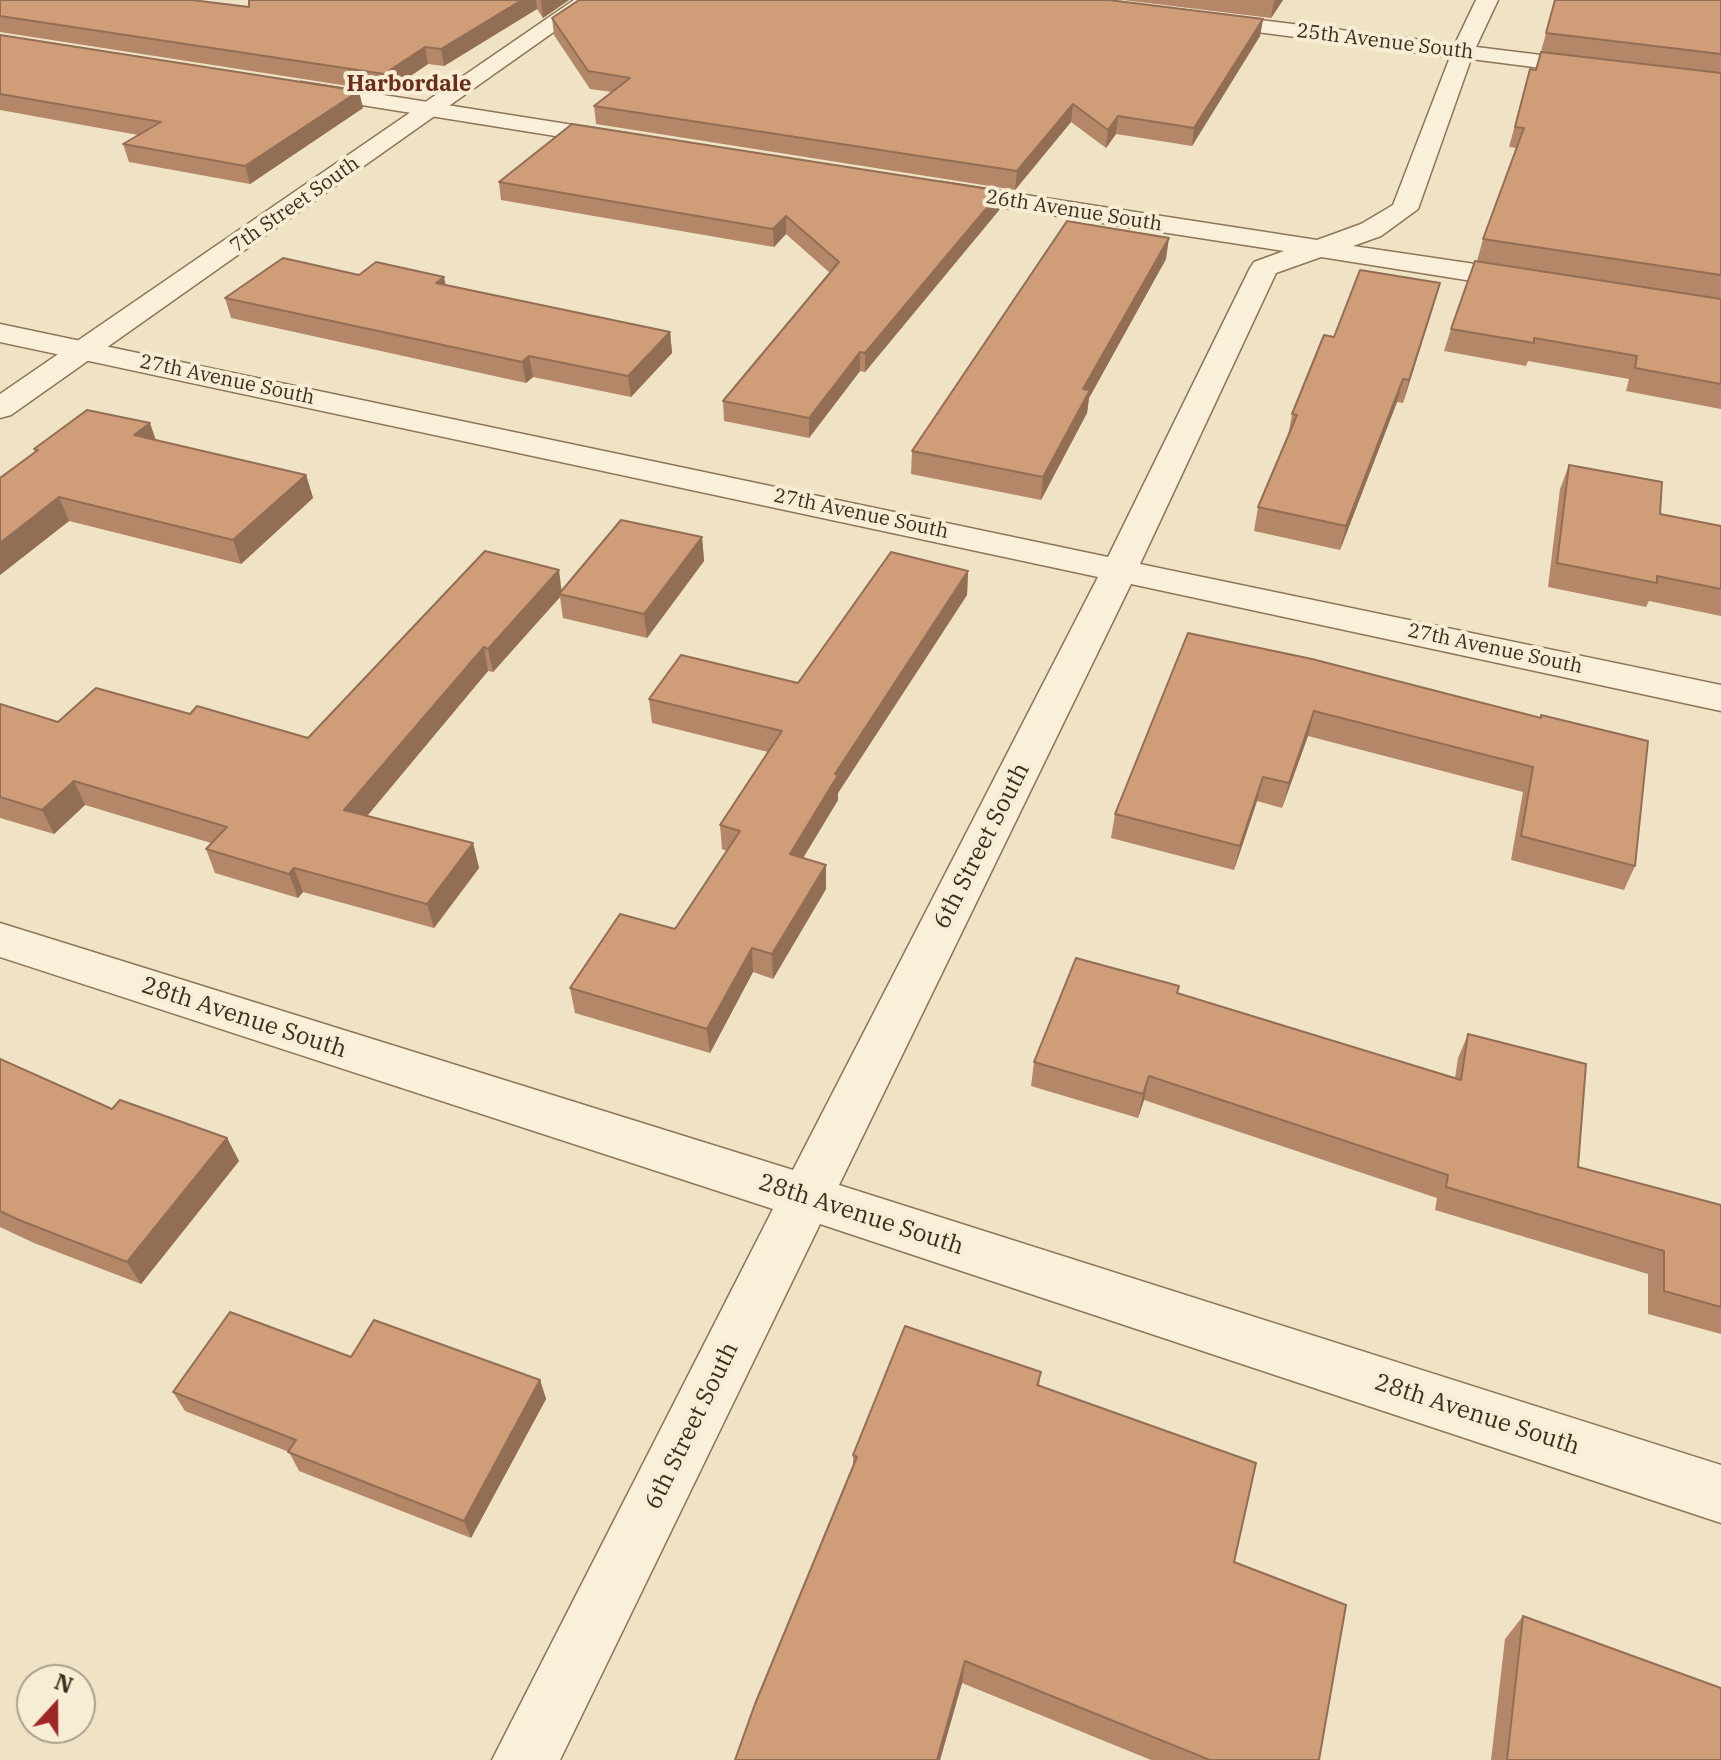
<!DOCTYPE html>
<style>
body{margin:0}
#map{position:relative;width:1721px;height:1760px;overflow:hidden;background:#f0e3c5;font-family:"IBM Plex Serif",serif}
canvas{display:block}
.north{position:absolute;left:16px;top:1664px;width:80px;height:80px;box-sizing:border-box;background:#f7edd5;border:2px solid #aca08c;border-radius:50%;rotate:21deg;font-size:22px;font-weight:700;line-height:32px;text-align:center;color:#3c2d1f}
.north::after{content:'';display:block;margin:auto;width:28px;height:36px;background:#9e2728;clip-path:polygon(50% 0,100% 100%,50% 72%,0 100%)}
</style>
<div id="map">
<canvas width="1721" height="1760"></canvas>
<div class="north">N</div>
</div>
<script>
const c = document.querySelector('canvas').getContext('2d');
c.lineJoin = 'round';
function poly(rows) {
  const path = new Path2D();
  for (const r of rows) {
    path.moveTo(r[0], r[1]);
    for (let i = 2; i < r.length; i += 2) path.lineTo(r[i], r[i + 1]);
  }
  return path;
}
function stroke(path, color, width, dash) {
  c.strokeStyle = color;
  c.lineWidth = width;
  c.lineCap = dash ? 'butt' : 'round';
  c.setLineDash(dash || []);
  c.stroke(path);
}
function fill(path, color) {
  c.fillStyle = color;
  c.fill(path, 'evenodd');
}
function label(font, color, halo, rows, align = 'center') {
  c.font = font + ' "IBM Plex Serif",serif';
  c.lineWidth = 8;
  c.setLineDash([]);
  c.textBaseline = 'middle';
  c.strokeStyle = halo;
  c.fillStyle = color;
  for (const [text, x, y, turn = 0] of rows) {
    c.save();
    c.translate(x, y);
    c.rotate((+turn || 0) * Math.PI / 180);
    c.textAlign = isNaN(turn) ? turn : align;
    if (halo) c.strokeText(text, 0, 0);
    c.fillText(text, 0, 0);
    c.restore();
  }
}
const minor = poly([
 [1476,0,1498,0,1476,47,1721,77,1721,91,1471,59,1418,209,1381,236,1353,246,1529,272,1539,275,1543,281,1539,287,1529,290,1321,257,1276,273,1140,564,1721,685,1721,711,1131,584,839,1185,1721,1465,1721,1523,820,1224,560,1760,492,1760,773,1209,0,957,0,923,793,1170,1098,577,0,342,0,324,1108,557,1250,268,1254,262,1284,251,941,198,932,196,928,190,932,184,941,182,1317,240,1361,224,1393,205,1450,57,1203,25,1192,19,1203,13,1455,44,1476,0],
 [301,82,624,133,633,135,636,140,633,145,624,147,293,94,289,89,293,84,301,82]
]);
const tertiary = poly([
 [574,0,599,0,11,415,0,418,0,394,574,0]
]);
stroke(minor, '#8c755a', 3);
stroke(tertiary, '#8c755a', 3);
fill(minor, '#faf0d9');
fill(tertiary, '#faf0d9');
fill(poly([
 [0,0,249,7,249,0,569,0,543,18,537,9,444,66,428,64,387,92,0,32],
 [1123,0,1283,0,1271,18],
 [1555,0,1721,0,1721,299,1477,261,1483,239,1516,148,1509,147,1530,69,1536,70],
 [552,18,1263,19,1260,36,1192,146,1116,134,1106,148,1071,122,1015,190,596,124,594,106,612,92,590,89,554,35],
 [0,35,363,108,250,184,129,162,123,144,138,135,0,110],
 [499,182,1000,209,865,372,860,371,809,438,724,421,723,401,830,273,786,234,774,247,501,200],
 [1166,259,1089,398,1087,413,1041,500,911,474,912,451],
 [359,275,446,285,670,332,672,353,631,397,533,377,526,383,231,318,225,298],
 [1440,283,1403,403,1397,402,1340,550,1254,531,1258,507,1288,437,1292,414,1334,337],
 [1721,299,1721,409,1626,391,1629,379,1528,361,1526,366,1444,351,1451,329],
 [156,441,306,475,313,498,241,564,69,521,0,575,0,478,35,452,34,449],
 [1569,465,1660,514,1721,526,1721,616,1649,601,1646,607,1548,587,1560,489],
 [702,537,704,561,647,638,563,618,560,597,493,672,488,671,367,816,473,843,479,868,434,928,303,892,298,898,215,873,206,849,211,843,85,805,54,834,0,818,0,704,58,722,190,714,308,738,562,591],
 [968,571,967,595,838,793,838,800,803,858,826,865,826,889,773,979,753,972,710,1053,575,1013,570,988,675,929,727,851,722,849,720,825,768,752,652,723,649,699,798,683],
 [1188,633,1540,718,1635,866,1624,890,1511,860,1523,792,1308,736,1282,808,1257,801,1234,870,1111,838,1115,814],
 [1178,993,1455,1078,1458,1058,1468,1034,1578,1167,1721,1205,1721,1334,1648,1314,1648,1274,1435,1210,1437,1198,1144,1100,1138,1118,1031,1086,1034,1062],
 [0,1059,112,1109,227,1138,239,1161,141,1284,34,1243,0,1227],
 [351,1357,540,1380,546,1399,471,1538,299,1471,289,1452,185,1411,173,1392],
 [1041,1372,1039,1386,1234,1562,1319,1760,1151,1760,962,1683,940,1760,735,1760,853,1467,853,1455],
 [1523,1616,1721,1760,1491,1760,1505,1639]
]), '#b38768');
fill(poly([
 [522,0,536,0,537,9,444,66,441,49],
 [542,0,569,0,543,18,541,1],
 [1275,0,1283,0,1271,18,1274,2],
 [1263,19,1260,36,1192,146,1194,128],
 [425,47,428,64,387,92,384,74],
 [359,91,363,108,250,184,245,166],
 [1073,104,1071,122,1015,190,1017,171],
 [1118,116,1116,134,1106,148,1108,130],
 [1001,191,1000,209,865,372,865,353],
 [786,216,786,234,774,247,773,229],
 [1169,238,1166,259,1089,398,1087,413,1041,500,1043,477,1083,389],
 [444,277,448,297,436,283],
 [1440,283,1434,305,1403,403,1409,380],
 [670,332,672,353,631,397,628,376],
 [860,352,860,371,809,438,809,418],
 [529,356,533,377,526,383,522,362],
 [1403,379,1397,402,1340,550,1346,526],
 [150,423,158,446,134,435],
 [306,475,313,498,241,564,233,540],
 [59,497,69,521,0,575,0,543],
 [702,537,704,561,647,638,644,614],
 [559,570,562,594,559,594,560,597,493,672,488,649],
 [968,571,967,595,838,793,838,800,791,878,790,854,835,774],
 [484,647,488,671,352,834,344,810],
 [1314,711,1308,736,1282,808,1289,783],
 [1263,777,1257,801,1234,870,1240,846],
 [74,781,85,805,54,834,42,810],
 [473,843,479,868,434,928,427,904],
 [826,865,826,889,773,979,772,954],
 [294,868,303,892,298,898,289,874],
 [752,948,753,972,710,1053,707,1029],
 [1149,1076,1144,1100,1138,1118,1143,1094],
 [227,1138,239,1161,141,1284,127,1262],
 [540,1380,546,1399,471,1538,464,1521],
 [965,1661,962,1683,940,1760,937,1760]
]), '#926e55');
const building = poly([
 [0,0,192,0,249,7,249,0,522,0,441,49,425,47,384,74,0,16,0,0],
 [579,0,1109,0,1263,19,1194,128,1118,116,1108,130,1073,104,1017,171,594,106,630,78,588,71,552,18,579,0],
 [1555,0,1721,0,1721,54,1546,33,1555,0],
 [0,35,359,91,245,166,123,144,161,122,0,94,0,35],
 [1541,52,1721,73,1721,275,1483,239,1524,128,1515,127,1530,69,1536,70,1541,52],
 [572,124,1001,191,865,353,860,352,809,418,723,401,839,262,786,216,773,229,499,182,572,124],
 [1067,221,1169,238,1083,389,1090,390,1043,477,912,451,1067,221],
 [283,258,359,275,376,262,444,277,436,283,670,332,628,376,529,356,522,362,225,298,283,258],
 [1475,261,1721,299,1721,384,1635,368,1637,356,1534,338,1534,343,1451,329,1475,261],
 [1360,270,1440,283,1409,380,1403,379,1346,526,1258,507,1297,415,1292,414,1324,335,1334,337,1360,270],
 [87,410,150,423,134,435,306,475,233,540,59,497,0,543,0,478,38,450,34,449,87,410],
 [1569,465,1662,482,1660,514,1721,526,1721,589,1657,576,1657,583,1557,563,1569,465],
 [621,520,702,537,644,614,559,594,621,520],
 [485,551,559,570,488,649,484,647,344,810,473,843,427,904,294,868,289,874,206,849,227,827,74,781,42,810,0,797,0,704,58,722,96,688,190,714,197,706,308,738,485,551],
 [891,552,968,571,835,774,838,775,790,854,826,865,772,954,752,948,707,1029,570,988,620,914,675,929,740,831,720,825,782,731,649,699,681,655,798,683,891,552],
 [1188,633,1312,659,1541,718,1541,715,1648,741,1635,866,1521,836,1533,767,1314,711,1289,783,1263,777,1240,846,1115,814,1188,633],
 [1076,958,1179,986,1177,993,1461,1080,1468,1034,1586,1064,1578,1167,1721,1205,1721,1307,1664,1291,1664,1251,1446,1187,1448,1175,1149,1076,1143,1094,1034,1062,1076,958],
 [0,1059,112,1109,120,1100,227,1138,127,1262,19,1220,0,1211,0,1059],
 [230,1312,351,1357,374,1320,540,1380,464,1521,288,1452,296,1440,173,1392,230,1312],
 [905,1326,1041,1372,1037,1385,1256,1463,1234,1562,1346,1605,1319,1760,1210,1760,965,1661,937,1760,735,1760,755,1704,857,1457,853,1455,905,1326],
 [1523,1616,1721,1688,1721,1760,1507,1760,1523,1616]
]);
fill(building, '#d09d79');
stroke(building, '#926e55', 2);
label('20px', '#3c2d1f', '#f7edd5', [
 ["25th Avenue South",1385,42,7],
 ["7th Street South",295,205,-35],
 ["26th Avenue South",1074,211,9],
 ["27th Avenue South",227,380,12],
 ["27th Avenue South",861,514,12],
 ["27th Avenue South",1495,649,12]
]);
label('bold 22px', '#6a2c1c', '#f7edd5', [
 ["Harbordale",409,85]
]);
label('24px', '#3c2d1f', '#f7edd5', [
 ["6th Street South",982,846,-63],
 ["28th Avenue South",244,1018,18],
 ["28th Avenue South",861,1215,18],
 ["28th Avenue South",1477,1415,18],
 ["6th Street South",692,1426,-64]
]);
</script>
